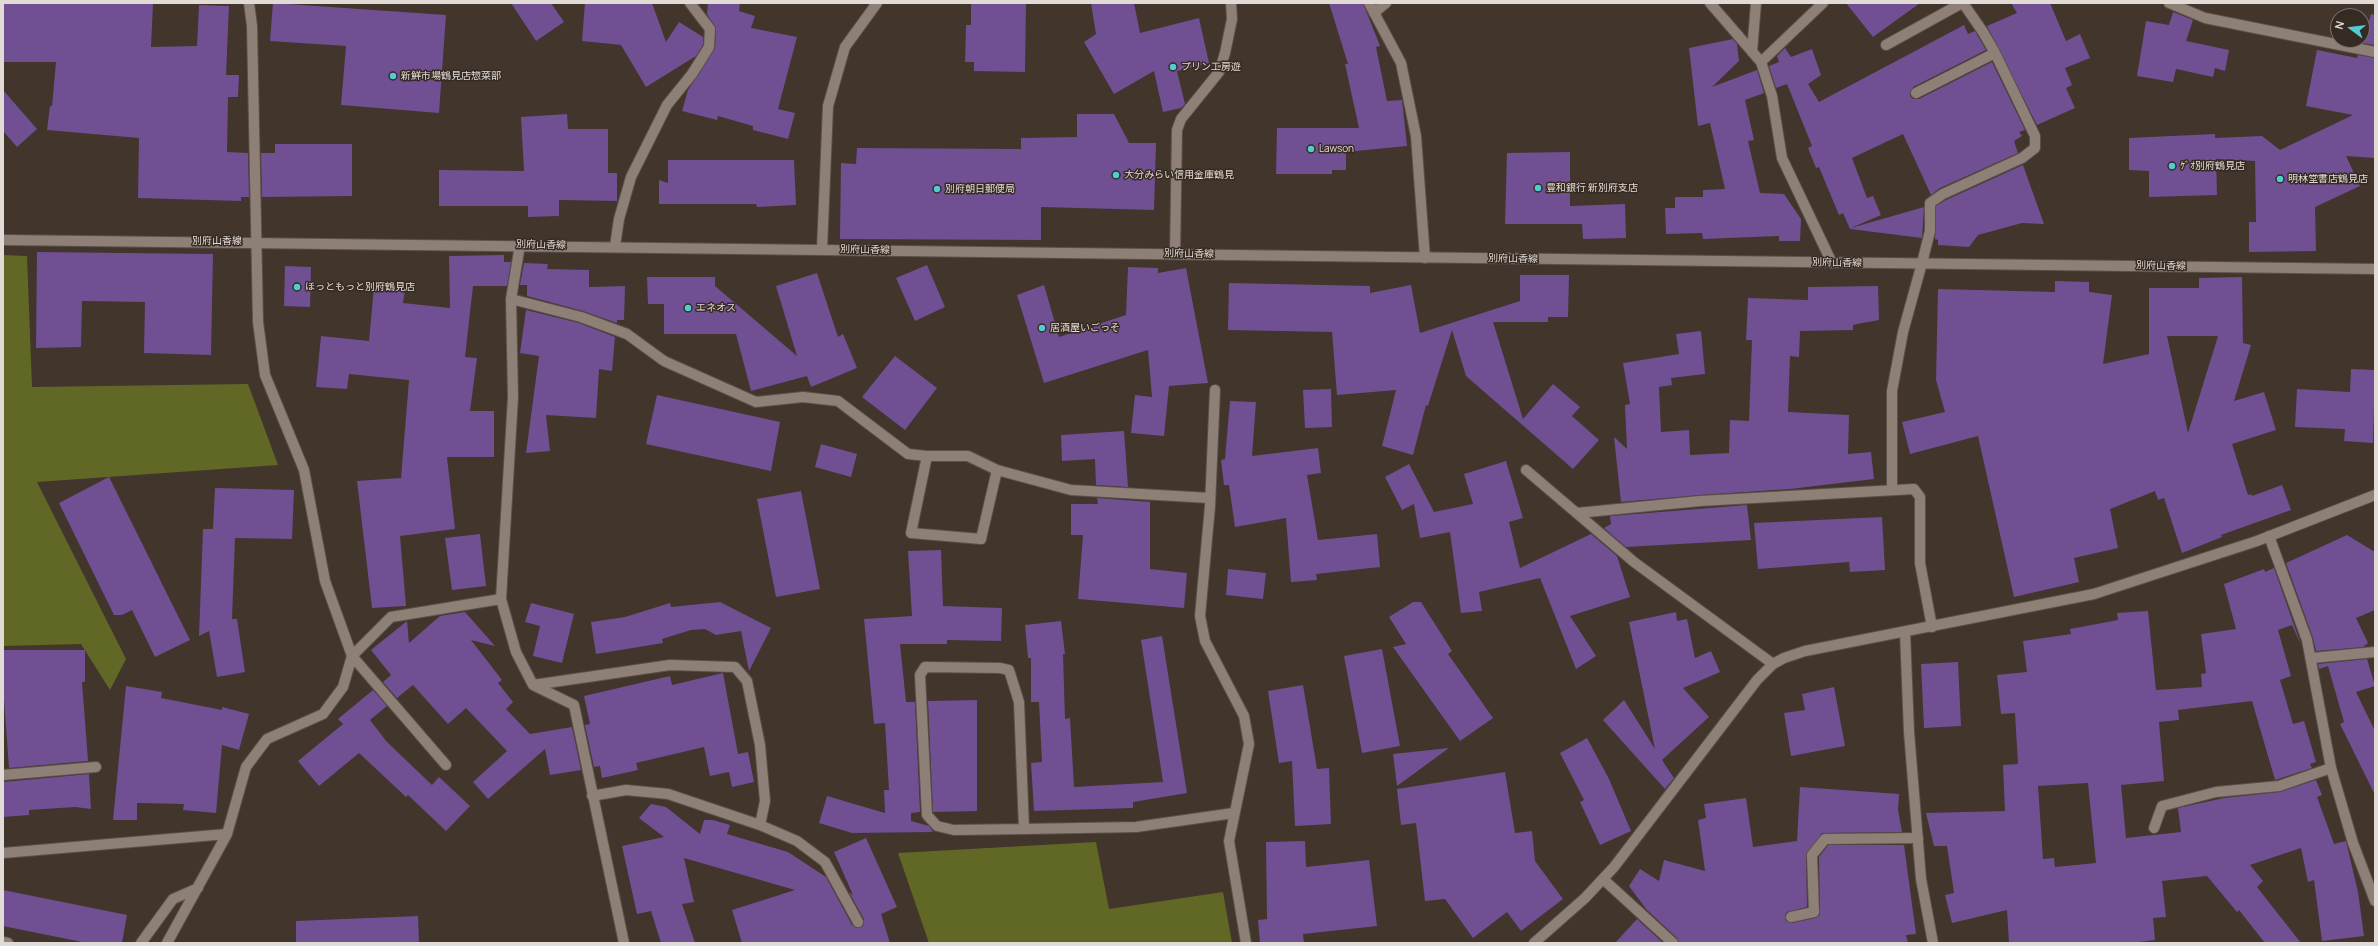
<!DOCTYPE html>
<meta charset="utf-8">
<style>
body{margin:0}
#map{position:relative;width:2378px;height:946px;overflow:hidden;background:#41352c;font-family:Manrope,sans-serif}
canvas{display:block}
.frame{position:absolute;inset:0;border:4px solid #e2dad5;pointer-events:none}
.north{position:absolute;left:2330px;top:8px;width:40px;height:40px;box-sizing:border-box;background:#362b22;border:1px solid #7b716a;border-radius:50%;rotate:285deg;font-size:11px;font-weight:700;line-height:16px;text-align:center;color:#e2dad5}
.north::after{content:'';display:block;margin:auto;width:14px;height:18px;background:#51ccd3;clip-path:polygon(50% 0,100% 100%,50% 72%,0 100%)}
</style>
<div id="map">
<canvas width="2378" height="946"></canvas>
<div class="frame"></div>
<div class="north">N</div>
</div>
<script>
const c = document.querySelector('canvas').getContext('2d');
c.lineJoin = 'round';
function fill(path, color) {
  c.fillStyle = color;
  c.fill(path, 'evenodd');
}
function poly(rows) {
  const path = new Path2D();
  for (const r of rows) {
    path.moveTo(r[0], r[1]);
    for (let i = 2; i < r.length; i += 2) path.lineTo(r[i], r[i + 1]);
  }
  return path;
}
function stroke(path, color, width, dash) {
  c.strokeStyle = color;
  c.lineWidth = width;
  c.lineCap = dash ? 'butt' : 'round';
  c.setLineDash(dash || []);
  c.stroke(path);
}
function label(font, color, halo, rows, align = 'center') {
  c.font = font + ' Manrope,"Noto Sans JP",sans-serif';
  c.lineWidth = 3;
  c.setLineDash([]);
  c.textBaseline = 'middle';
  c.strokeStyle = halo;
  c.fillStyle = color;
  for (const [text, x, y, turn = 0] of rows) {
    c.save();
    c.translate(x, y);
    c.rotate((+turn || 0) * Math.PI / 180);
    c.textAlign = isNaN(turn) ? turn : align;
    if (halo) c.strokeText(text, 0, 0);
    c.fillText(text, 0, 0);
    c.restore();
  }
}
fill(poly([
 [3,255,27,256,32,387,248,384,278,465,37,482,126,659,110,690,81,644,3,646],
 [1096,842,1109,909,1223,892,1232,943,929,943,898,853]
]), '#616825');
fill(poly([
 [3,3,153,3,151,47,197,46,199,5,229,6,226,75,239,75,238,97,228,97,227,152,248,153,249,197,241,197,241,201,138,198,139,138,47,130,50,106,52,106,56,62,3,62],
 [273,3,446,15,439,113,341,105,346,46,270,41],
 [511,3,551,3,564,22,536,41],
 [585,3,652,3,666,42,679,22,703,37,703,45,696,56,646,87,621,45,582,41],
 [708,3,740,3,739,11,755,16,751,28,797,37,778,109,795,113,788,139,753,130,753,126,718,116,717,120,682,111,688,90,715,48,716,29,707,14],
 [971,3,1026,3,1025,72,974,71,974,62,965,62,966,25,971,25],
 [1091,3,1134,3,1140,33,1199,18,1209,63,1177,71,1185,104,1181,108,1163,112,1154,71,1114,94,1084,42,1096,34],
 [1329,3,1363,3,1380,46,1376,47,1387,101,1402,100,1407,146,1346,152,1346,170,1332,170,1332,174,1276,174,1277,128,1359,128,1345,64,1348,64],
 [1846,3,1920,3,1873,37],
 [2011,3,2050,3,2066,41,2080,34,2090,58,2065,68,2072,85,2066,88,2075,108,2037,125,1987,26,2017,13],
 [2173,12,2193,20,2186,41,2229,50,2225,71,2215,68,2213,77,2176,69,2173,82,2137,76,2146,21,2169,25],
 [2371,14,2375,15,2375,45,2362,43],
 [1964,25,1968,34,1975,31,1986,50,1913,87,1910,96,1913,99,1919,99,1992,62,2025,130,2019,132,2022,136,2014,141,2018,153,1940,188,1931,195,1903,134,1852,158,1867,198,1873,196,1881,215,1851,228,1924,207,1922,238,1850,229,1843,213,1839,215,1819,167,1816,168,1808,148,1812,146,1787,84,1776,88,1769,66,1779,62,1777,56,1785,48,1791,57,1812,49,1821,75,1808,84,1819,102],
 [1733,39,1737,44,1739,61,1712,87,1757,70,1764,93,1745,100,1754,140,1748,141,1760,193,1784,194,1801,219,1800,241,1779,241,1779,236,1703,239,1702,233,1666,234,1665,208,1675,208,1675,197,1703,197,1703,190,1725,189,1710,123,1698,126,1689,48],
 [2317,50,2357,58,2358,55,2375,58,2375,158,2346,156,2360,186,2315,207,2316,251,2249,252,2249,222,2256,222,2255,161,2216,159,2217,195,2149,197,2149,171,2129,170,2129,138,2215,134,2215,138,2262,136,2280,150,2353,115,2306,106],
 [3,90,37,129,17,147,3,131],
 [567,114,568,129,608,129,608,173,617,173,617,201,559,200,559,216,528,217,528,206,439,206,439,170,524,171,521,117],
 [1077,114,1114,114,1129,143,1156,143,1154,210,1041,207,1041,240,840,239,841,163,856,164,857,148,1021,149,1021,138,1077,137],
 [275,144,352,144,352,196,262,197,261,153,275,153],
 [1570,152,1570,206,1625,204,1626,238,1583,239,1582,224,1505,224,1507,153],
 [668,160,794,160,796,205,757,207,756,204,659,204,659,180,668,183],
 [2023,165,2044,224,2022,223,1978,235,1969,247,1938,245,1938,240,1935,239,1936,206,1946,200],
 [37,252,213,254,211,355,144,353,145,302,82,301,81,347,36,348],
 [504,255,504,262,511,262,507,286,473,286,465,357,477,358,470,411,494,411,494,457,447,457,455,529,400,536,406,606,372,608,357,481,401,478,409,380,349,374,347,389,316,387,321,336,369,341,374,287,405,290,403,303,450,308,449,256],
 [524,263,548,264,547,269,589,270,589,287,625,286,624,320,617,320,617,323,583,311,527,296,527,285,520,285],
 [927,265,945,307,915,321,896,278],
 [285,266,311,267,310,307,284,306],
 [1128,267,1158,268,1158,273,1186,268,1208,383,1169,386,1164,436,1131,433,1135,395,1152,397,1148,350,1044,383,1017,295,1044,285,1059,337,1126,315],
 [817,273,838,337,843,334,857,368,811,387,807,376,751,391,736,334,664,334,664,304,648,304,647,277,715,277,715,286,797,356,776,286],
 [1520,275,1569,275,1568,317,1548,317,1548,322,1493,322,1523,419,1553,384,1580,407,1572,416,1599,440,1573,469,1466,376,1452,330,1428,406,1426,405,1413,455,1382,446,1396,390,1337,395,1332,332,1228,330,1229,283,1370,286,1370,293,1411,285,1420,333,1520,301],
 [2242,277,2243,343,2251,345,2234,401,2264,392,2276,430,2232,444,2248,495,2251,494,2252,496,2282,485,2291,510,2221,535,2222,537,2182,553,2164,498,2158,500,2155,491,2110,509,2118,548,2074,558,2079,582,2014,597,1978,436,1910,454,1902,422,1945,412,1936,380,1938,289,2055,292,2055,281,2089,282,2089,292,2112,295,2103,364,2149,354,2149,288,2199,288,2199,278],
 [2167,336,2218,336,2188,433],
 [1878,286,1879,320,1857,324,1853,325,1853,330,1800,331,1799,357,1790,356,1788,412,1849,415,1848,454,1871,452,1874,479,1790,489,1700,495,1621,502,1614,437,1627,449,1625,405,1630,404,1623,363,1679,354,1676,334,1701,331,1705,374,1671,378,1672,385,1659,387,1661,432,1689,430,1690,455,1729,453,1730,420,1749,421,1752,340,1746,340,1748,298,1808,300,1808,287],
 [526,310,579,323,615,337,612,371,599,369,596,418,546,415,550,451,526,453,539,356,520,353],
 [895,356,937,388,905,430,862,397],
 [2351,369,2375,370,2373,443,2344,441,2345,429,2295,427,2297,389,2350,392],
 [1331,389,1332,427,1305,428,1303,390],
 [657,395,780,422,771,471,646,444],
 [1230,401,1256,402,1252,456,1318,448,1321,473,1307,475,1318,540,1377,534,1380,567,1316,574,1317,580,1291,582,1286,518,1235,527,1229,485,1224,485,1221,460,1225,459],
 [1124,431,1128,487,1096,485,1095,459,1062,461,1061,435],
 [821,444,857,454,851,477,815,467],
 [1506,461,1523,518,1509,522,1520,568,1591,534,1617,556,1630,597,1570,616,1596,656,1576,669,1540,578,1479,592,1482,611,1461,613,1450,532,1420,538,1414,504,1402,510,1385,477,1409,464,1434,512,1473,504,1464,474],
 [109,477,190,640,155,657,132,610,122,615,114,615,59,503],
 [215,488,294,490,292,539,235,538,232,619,237,619,245,672,217,677,209,631,199,636,203,529,213,529],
 [801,491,820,589,776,597,757,499],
 [1097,498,1150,502,1150,569,1187,573,1184,608,1078,599,1083,535,1071,535,1071,504,1098,504],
 [1747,505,1751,540,1626,547,1604,528,1611,524,1610,516],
 [1882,517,1885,570,1850,572,1849,562,1758,569,1754,523],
 [480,534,486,586,452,590,445,538],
 [2347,535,2375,552,2375,610,2356,618,2368,643,2363,647,2316,651,2313,638,2286,563],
 [941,550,943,606,1002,608,1001,641,947,640,947,644,900,644,906,702,915,702,920,812,911,813,911,821,929,826,933,832,852,833,819,823,827,796,885,813,884,790,889,790,885,723,874,724,864,619,912,616,908,551],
 [2274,568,2301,645,2292,625,2278,630,2291,676,2280,680,2293,724,2304,721,2316,762,2310,764,2312,768,2275,780,2252,701,2178,710,2179,720,2159,722,2164,781,2121,785,2126,838,2181,832,2178,808,2224,798,2280,792,2316,780,2322,795,2317,797,2334,844,2346,841,2358,892,2364,936,2322,941,2314,880,2308,882,2301,848,2250,865,2263,881,2257,887,2301,943,2265,943,2239,910,2237,912,2207,876,2162,881,2166,917,2153,918,2155,940,2131,943,2009,943,2007,910,1952,923,1945,895,1954,893,1947,846,1934,846,1926,813,2005,811,2003,765,2018,764,2015,713,2001,714,1997,675,2027,672,2023,641,2071,634,2070,629,2118,620,2117,613,2148,611,2156,690,2202,687,2201,674,2206,673,2201,634,2236,629,2224,584,2264,569,2265,572],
 [2088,783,2096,863,2055,867,2054,858,2043,859,2038,786],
 [1228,569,1266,573,1263,599,1226,595],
 [720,602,771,628,749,671,741,631,716,635,705,629,691,630,662,639,663,643,596,654,591,622,625,617,670,603,671,607],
 [1413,602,1421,602,1452,651,1448,654,1493,718,1460,741,1393,647,1406,644,1389,617],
 [531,603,574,614,562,663,533,656,540,626,525,622],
 [465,612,495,646,471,640,502,680,498,683,513,702,506,709,530,734,572,727,581,770,550,775,545,749,488,799,473,782,507,751,466,708,448,724,413,685,397,698,383,682,391,675,371,650,407,621,409,643,440,616],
 [1676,612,1677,621,1687,619,1695,658,1711,651,1720,672,1683,688,1709,717,1662,760,1674,778,1665,789,1603,720,1624,700,1655,749,1629,622],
 [1061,621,1065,654,1063,654,1065,719,1070,718,1074,787,1163,782,1141,640,1162,636,1187,793,1133,802,1133,808,1034,811,1031,763,1042,762,1039,702,1031,702,1031,658,1028,658,1025,625],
 [1382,649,1400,746,1362,753,1344,656],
 [3,650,85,650,85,682,82,682,88,761,9,768,3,686],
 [2367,659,2375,686,2356,692,2375,731,2375,795,2340,724,2344,722,2328,666,2319,669,2318,664],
 [1958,662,1961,726,1924,728,1921,664],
 [723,673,738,754,748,752,754,782,732,787,729,772,710,776,704,747,636,763,638,770,602,778,600,766,594,767,585,725,590,724,584,696,670,676,672,685],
 [1303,685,1317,769,1329,768,1331,824,1295,826,1292,761,1279,763,1268,691],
 [126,686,162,692,161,698,222,710,222,707,249,714,239,750,222,745,216,813,183,810,184,804,137,803,137,820,113,820],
 [1834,687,1845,746,1791,756,1784,713,1805,710,1802,694],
 [373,690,387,706,370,720,387,742,432,785,439,777,470,806,446,831,408,795,406,797,359,753,319,786,298,761,343,724,338,719],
 [977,700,977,811,933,812,928,701],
 [1587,738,1609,779,1631,831,1600,845,1580,802,1584,800,1560,753],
 [1449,748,1397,786,1393,754],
 [1505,772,1515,833,1532,831,1535,861,1563,899,1521,931,1507,912,1473,938,1445,899,1425,901,1416,823,1401,825,1397,789],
 [89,774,91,809,75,807,29,810,29,815,3,817,3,782],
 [1800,787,1899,794,1898,810,1902,832,1822,833,1806,855,1807,907,1787,912,1785,915,1786,921,1792,923,1815,918,1820,915,1819,857,1828,845,1904,845,1916,934,1906,935,1908,943,1679,943,1677,938,1646,909,1629,886,1640,869,1659,881,1664,860,1705,871,1698,820,1706,818,1704,804,1746,798,1753,847,1797,841],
 [651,804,666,807,700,834,704,820,713,820,730,825,727,834,788,852,826,877,852,925,857,928,863,926,864,919,849,892,853,895,834,852,866,838,897,907,881,914,890,943,742,943,732,910,795,890,684,858,694,902,682,904,695,943,661,943,651,911,637,914,622,846,664,837,639,818],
 [1305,841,1306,867,1369,860,1377,926,1303,934,1304,943,1260,943,1258,920,1267,919,1266,842],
 [3,890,127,915,122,943,87,943,3,926],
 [418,916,419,943,296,943,296,921],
 [1637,919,1663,943,1615,943]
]), '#714f93');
const lane = poly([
 [1886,45,1962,3],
 [1916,93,1995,53,1983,32,1963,3],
 [822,249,828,106,845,47,877,3],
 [1922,263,1930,231,1930,203,1943,194,2022,158,2035,148,2035,136,1995,53],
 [2312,658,2375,652],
 [2154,828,2162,806,2216,792,2279,786,2331,768],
 [1791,917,1814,912,1812,855,1825,839,1918,838]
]);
const street = poly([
 [249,3,252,26,258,322,265,375,304,470,325,581,352,656,446,765],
 [1369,3,1401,63,1416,136,1425,258],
 [1710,3,1761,62,1772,96,1782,158,1832,263],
 [2169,3,2205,18,2375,52],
 [1374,13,1386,3],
 [1752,52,1756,3],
 [1761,62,1823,3],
 [520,245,511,299,513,397,501,599,516,652,533,685,574,705,624,943],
 [615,246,619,219,631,177,667,105,692,74,709,47,710,29,690,3],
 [1175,254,1177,130,1181,119,1219,72,1225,53,1232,19,1231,3],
 [511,299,581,317,627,334,664,361,756,402,803,397,838,401,908,454,927,456,968,456,997,470,1071,490,1210,498],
 [1215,390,1210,506,1200,616,1205,641,1244,716,1249,744,1229,841,1246,943],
 [927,456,911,533,981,539,997,470],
 [1526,470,1634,562,1773,664],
 [1892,490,1892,391,1903,332,1922,263],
 [1577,513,1700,501,1914,489,1920,497,1920,563,1932,627],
 [2269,536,2307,640,2331,768,2353,843,2375,901],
 [1905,632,1909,732,1921,879,1933,943],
 [533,685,670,665,735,667,747,681,760,745,765,801,760,825],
 [3,775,96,767],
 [592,796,626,790,668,794,760,825,797,841,825,862,858,922],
 [1024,829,1019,702,1009,670,1000,668,925,667,920,675,927,815,937,826,954,830,1024,829,1136,827,1234,813],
 [3,853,227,834],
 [1603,879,1673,943],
 [3,942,8,943],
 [141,943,173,899,198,888],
 [167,943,227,834,246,767,267,739,323,714,343,687,352,656,391,617,501,599]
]);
const secondary = poly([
 [3,240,2375,269],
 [1534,943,1585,898,1614,867,1757,680,1773,664,1784,658,1805,651,2094,594,2257,541,2375,495]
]);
stroke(lane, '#5b514a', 12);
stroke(street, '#5b514a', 12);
stroke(secondary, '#5b514a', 12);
stroke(lane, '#8e8076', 10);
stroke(street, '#8e8076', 10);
stroke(secondary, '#8e8076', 10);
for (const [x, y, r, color] of [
 [1173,67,4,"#51ccd3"],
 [393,76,4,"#51ccd3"],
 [1311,149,4,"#51ccd3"],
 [2172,166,4,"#51ccd3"],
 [1116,175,4,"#51ccd3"],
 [2280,179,4,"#51ccd3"],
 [1538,188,4,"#51ccd3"],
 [937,189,4,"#51ccd3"],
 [297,287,4,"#51ccd3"],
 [688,308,4,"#51ccd3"],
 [1042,328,4,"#51ccd3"]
]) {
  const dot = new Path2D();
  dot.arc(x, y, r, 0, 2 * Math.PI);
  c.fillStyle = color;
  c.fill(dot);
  stroke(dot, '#362b22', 1.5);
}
label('10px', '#e2dad5', '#362b22', [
 ["プリン工房遊",1181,67],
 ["新鮮市場鶴見店惣菜部",401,76],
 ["Lawson",1319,149],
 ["ｹﾞｵ別府鶴見店",2180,166],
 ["大分みらい信用金庫鶴見",1124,175],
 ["明林堂書店鶴見店",2288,179],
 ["豊和銀行 新別府支店",1546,188],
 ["別府朝日郵便局",945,189],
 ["ほっともっと別府鶴見店",305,287],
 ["エネオス",696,308],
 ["居酒屋いごっそ",1050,328]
], 'left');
label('10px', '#e2dad5', '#362b22', [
 ["別府山香線",217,241],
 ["別府山香線",541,245,1],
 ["別府山香線",865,250,1],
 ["別府山香線",1189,254,1],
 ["別府山香線",1513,259,1],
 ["別府山香線",1837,263,1],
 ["別府山香線",2161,266,1]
]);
</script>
